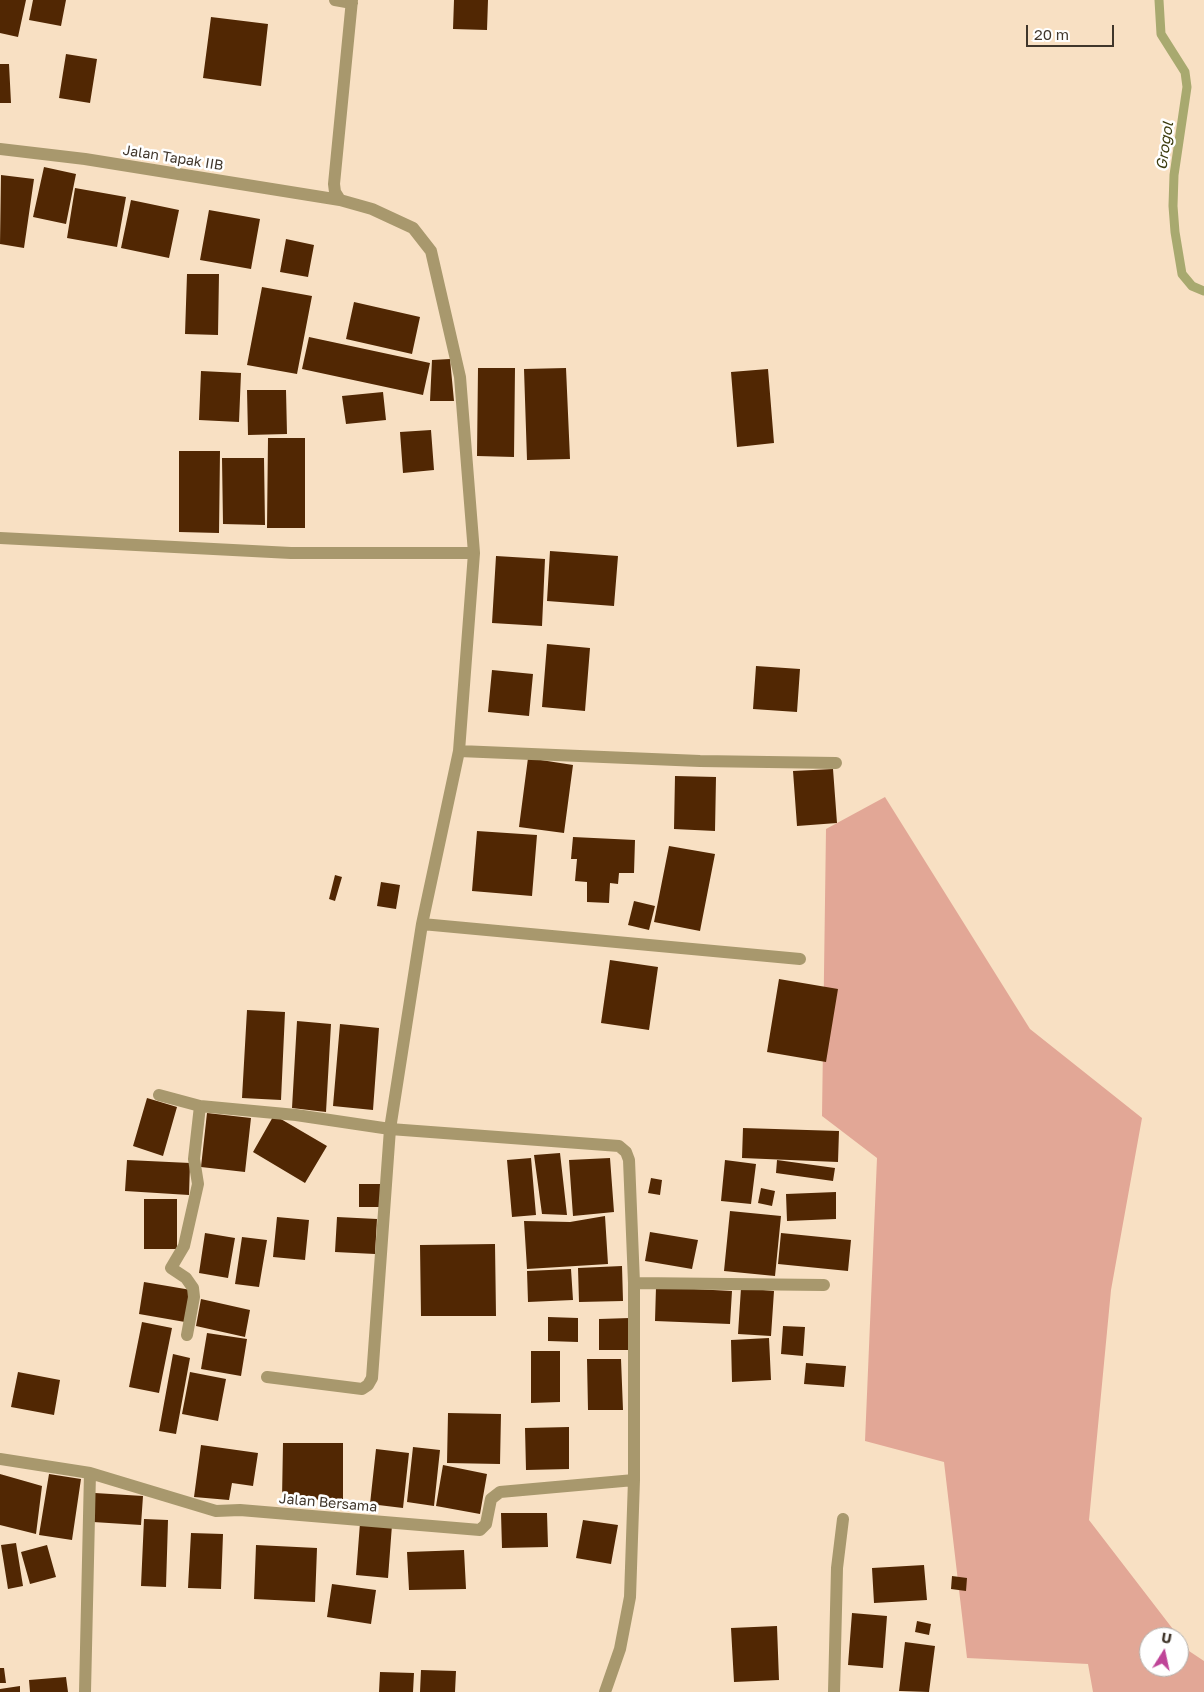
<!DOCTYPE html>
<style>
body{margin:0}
#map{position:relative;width:1204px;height:1692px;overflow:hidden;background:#f8e0c3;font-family:"Golos Text",sans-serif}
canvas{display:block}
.north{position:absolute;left:1139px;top:1627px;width:50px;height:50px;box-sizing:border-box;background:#fff;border:1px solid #b3afaa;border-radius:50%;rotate:10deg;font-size:14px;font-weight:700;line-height:20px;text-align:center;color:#40362b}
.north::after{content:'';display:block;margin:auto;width:18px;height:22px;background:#bf4598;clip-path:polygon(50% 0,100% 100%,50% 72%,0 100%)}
.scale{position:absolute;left:1026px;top:25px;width:88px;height:22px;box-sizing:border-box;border:2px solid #40362b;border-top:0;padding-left:6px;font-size:15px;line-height:18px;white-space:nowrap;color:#40362b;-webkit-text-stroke:4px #fff;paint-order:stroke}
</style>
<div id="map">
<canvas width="1204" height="1692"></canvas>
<div class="north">U</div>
<div class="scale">20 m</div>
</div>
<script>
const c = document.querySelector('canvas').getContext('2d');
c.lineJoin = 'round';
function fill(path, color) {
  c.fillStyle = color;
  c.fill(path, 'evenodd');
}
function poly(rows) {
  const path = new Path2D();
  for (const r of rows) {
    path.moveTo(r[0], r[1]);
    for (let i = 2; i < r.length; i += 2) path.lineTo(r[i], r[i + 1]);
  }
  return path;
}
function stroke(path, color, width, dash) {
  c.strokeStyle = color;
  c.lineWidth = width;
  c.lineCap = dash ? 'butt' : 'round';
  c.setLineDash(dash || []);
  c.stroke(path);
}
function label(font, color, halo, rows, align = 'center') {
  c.font = font + ' "Golos Text",sans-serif';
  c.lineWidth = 5;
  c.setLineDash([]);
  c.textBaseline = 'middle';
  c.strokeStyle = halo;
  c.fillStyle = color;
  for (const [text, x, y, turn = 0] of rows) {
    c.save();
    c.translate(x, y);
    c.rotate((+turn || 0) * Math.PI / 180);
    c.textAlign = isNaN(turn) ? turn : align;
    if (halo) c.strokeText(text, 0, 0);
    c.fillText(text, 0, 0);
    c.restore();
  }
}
fill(poly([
 [885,797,1030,1029,1142,1118,1111,1290,1089,1520,1179,1637,1149,1637,1149,1667,1179,1667,1179,1637,1189,1651,1204,1661,1204,1692,1093,1692,1088,1664,967,1658,944,1462,865,1441,877,1158,822,1116,826,829]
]), '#e2a796');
stroke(poly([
 [1159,0,1161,34,1185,72,1187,87,1174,175,1173,206,1175,232,1182,274,1192,286,1204,291]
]), '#a8a96f', 9);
fill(poly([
 [0,0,26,0,18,37,0,33],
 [33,0,66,0,61,26,29,20],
 [454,0,488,0,487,30,453,29],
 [211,17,268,24,261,86,203,78],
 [66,54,97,59,90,103,59,98],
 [0,64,9,64,11,103,0,103],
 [44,167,76,174,66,224,33,217],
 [1,175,34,179,24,248,0,244],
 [75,188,126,197,117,247,67,238],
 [131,200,179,210,169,258,121,248],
 [209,210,260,219,251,269,200,260],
 [286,239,314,245,308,277,280,272],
 [187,274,219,274,218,335,185,334],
 [262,287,312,296,297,374,247,365],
 [354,302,420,317,412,354,346,339],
 [309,337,430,363,423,395,302,369],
 [450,359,454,401,430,401,432,360],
 [478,368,515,368,514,457,477,456],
 [566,368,570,459,527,460,524,369],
 [768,369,774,443,737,447,731,372],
 [201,371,241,373,239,422,199,420],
 [247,390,286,390,287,434,248,435],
 [383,392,386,420,346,424,342,396],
 [431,430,434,470,403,473,400,432],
 [268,438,305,438,305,528,267,528],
 [179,451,220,451,219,533,179,532],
 [222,458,264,458,265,525,223,524],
 [550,551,618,556,614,606,547,601],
 [496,556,545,559,542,626,492,623],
 [547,644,590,648,585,711,542,707],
 [756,666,800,669,797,712,753,709],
 [492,670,533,674,529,716,488,712],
 [528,758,573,765,564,833,519,827],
 [833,769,837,823,797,826,793,771],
 [675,776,716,777,715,831,674,829],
 [477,831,537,835,532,896,472,891],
 [573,837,635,840,634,873,619,873,618,884,610,883,609,903,587,902,587,882,575,881,577,859,571,859],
 [669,846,715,854,700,931,654,922],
 [335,875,342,877,335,901,329,899],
 [381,882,400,885,396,909,377,906],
 [634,901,655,906,649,930,628,925],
 [610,960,658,967,649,1030,601,1023],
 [779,979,838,989,826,1062,767,1052],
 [247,1010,285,1012,281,1100,242,1098],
 [297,1021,331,1024,326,1112,292,1108],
 [340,1024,379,1028,373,1110,333,1106],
 [147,1098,177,1107,163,1156,133,1146],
 [207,1113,251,1118,245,1172,201,1167],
 [274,1115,327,1146,305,1183,253,1152],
 [743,1128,839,1131,838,1162,742,1158],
 [560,1153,567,1215,542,1214,534,1155],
 [531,1158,536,1215,512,1217,507,1160],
 [610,1158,614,1212,573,1216,569,1160],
 [127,1160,190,1163,189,1195,125,1191],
 [725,1160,756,1164,751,1204,721,1201],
 [777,1160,835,1168,833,1181,776,1173],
 [651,1178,662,1180,660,1195,648,1193],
 [359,1184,382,1184,382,1207,359,1207],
 [761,1188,775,1191,772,1206,758,1203],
 [836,1192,836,1219,787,1221,786,1194],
 [144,1199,177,1199,177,1249,144,1249],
 [730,1211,781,1216,775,1276,724,1271],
 [605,1216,608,1264,527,1269,524,1221,570,1222],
 [277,1217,309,1220,305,1260,273,1257],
 [337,1217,377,1219,375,1254,335,1252],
 [650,1232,698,1240,692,1269,645,1261],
 [205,1233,235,1238,228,1278,199,1273],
 [781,1233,851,1240,848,1271,778,1264],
 [242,1237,267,1240,259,1287,235,1284],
 [495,1244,496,1316,421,1316,420,1245],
 [622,1266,623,1301,579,1302,578,1268],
 [571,1269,573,1300,528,1302,527,1271],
 [144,1282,191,1290,185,1322,139,1314],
 [656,1287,732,1291,730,1324,655,1321],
 [741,1288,774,1291,771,1336,738,1334],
 [201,1299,250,1310,245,1337,196,1326],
 [548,1317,578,1318,578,1342,548,1341],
 [630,1318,630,1350,599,1350,599,1319],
 [142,1322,172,1328,159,1393,129,1387],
 [783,1326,805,1327,803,1356,781,1354],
 [207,1333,247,1339,241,1376,201,1369],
 [769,1338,771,1380,732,1382,731,1340],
 [531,1351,560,1351,560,1402,531,1403],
 [173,1354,190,1358,176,1434,159,1431],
 [587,1359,621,1359,623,1410,588,1410],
 [806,1363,846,1366,844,1387,804,1384],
 [18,1372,60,1380,54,1415,11,1407],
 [190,1372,226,1379,218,1421,182,1414],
 [448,1413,501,1414,500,1464,447,1463],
 [569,1427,569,1469,526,1470,525,1428],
 [283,1443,343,1443,343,1500,282,1499],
 [201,1445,258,1453,253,1486,232,1483,229,1500,194,1497],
 [413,1447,440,1450,434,1506,407,1502],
 [376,1449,409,1453,403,1508,370,1504],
 [443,1465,487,1474,480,1514,436,1506],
 [0,1474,42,1486,36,1534,0,1525],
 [49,1474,81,1479,72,1540,39,1535],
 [95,1493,143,1496,141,1525,93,1522],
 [501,1513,547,1513,548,1547,502,1548],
 [144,1519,168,1520,166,1587,141,1586],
 [583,1520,618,1525,611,1564,576,1558],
 [360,1523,392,1525,388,1578,356,1575],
 [191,1533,223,1534,221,1589,188,1588],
 [16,1543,23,1586,8,1589,1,1545],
 [47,1545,56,1577,30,1584,21,1552],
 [256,1545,317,1548,315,1602,254,1599],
 [464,1550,466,1589,409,1590,407,1552],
 [924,1565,927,1600,874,1603,872,1568],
 [952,1576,967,1578,966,1591,951,1589],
 [332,1584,376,1590,371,1624,327,1617],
 [852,1613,887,1616,883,1668,848,1665],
 [917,1621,931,1624,929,1635,915,1632],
 [777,1626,779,1680,734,1682,731,1628],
 [905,1642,935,1646,929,1692,899,1691],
 [0,1668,4,1668,6,1683,0,1683],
 [421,1670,456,1671,455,1692,420,1692],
 [380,1672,414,1673,413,1692,379,1692],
 [66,1677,68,1692,30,1692,29,1680],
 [20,1686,20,1692,0,1692,0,1689]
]), '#512703');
stroke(poly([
 [335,0,352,3],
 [352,0,334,184,335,192,340,200,372,209,413,228,431,251,460,377,474,553,459,751,700,761,836,763],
 [0,149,85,159,340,200],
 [0,538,291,553,474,553],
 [459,751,422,924,390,1129,619,1146,626,1152,629,1160,634,1283,634,1480,630,1597,620,1649,605,1692],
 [422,924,800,959],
 [159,1095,200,1106,296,1115,390,1129,372,1378,368,1385,362,1389,267,1377],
 [634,1283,824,1285],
 [187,1335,194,1297,193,1288,186,1278,171,1268,184,1246,198,1184,194,1159,200,1106],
 [0,1459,90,1473,216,1511,240,1510,480,1530,486,1524,491,1499,500,1492,634,1480],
 [85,1692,90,1473],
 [834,1692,837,1568,843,1519]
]), '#a8986d', 12);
label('14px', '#40362b', '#fff', [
 ["Jalan Tapak IIB",173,158,9],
 ["Jalan Bersama",328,1503,5]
]);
label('italic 15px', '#3c3c0e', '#fff', [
 ["Grogol",1165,146,-82]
]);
</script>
